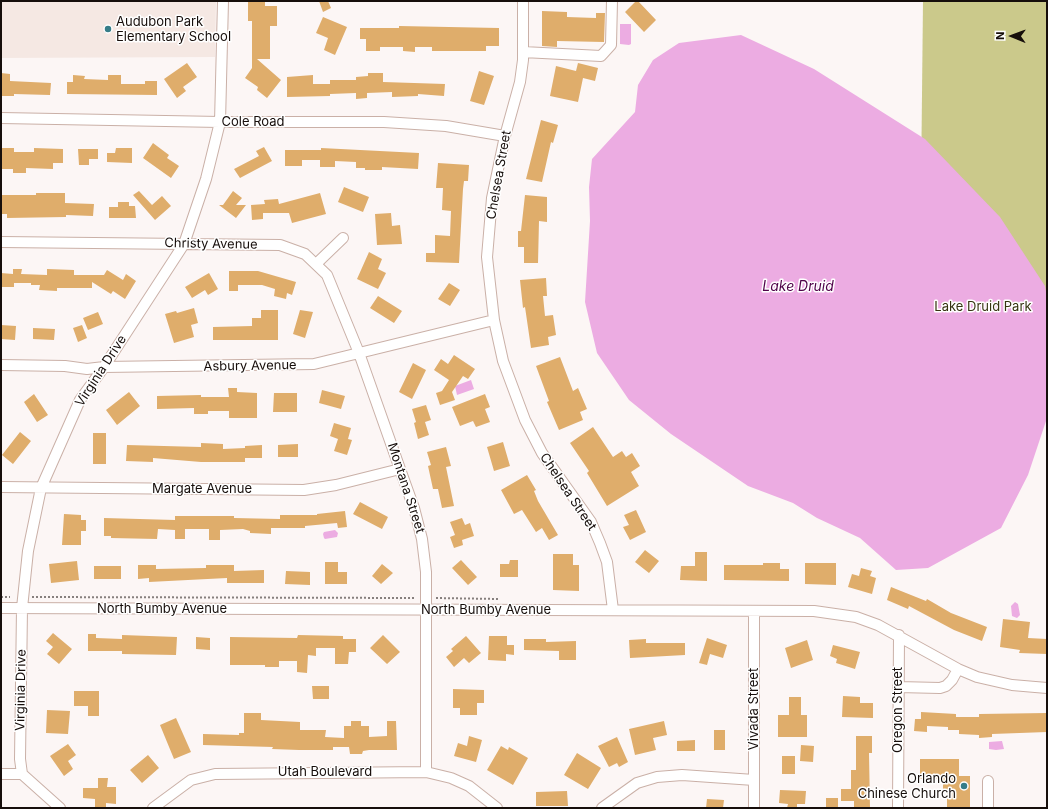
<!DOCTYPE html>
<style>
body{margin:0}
#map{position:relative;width:1048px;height:809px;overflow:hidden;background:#fcf6f5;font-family:Inter,sans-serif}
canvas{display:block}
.frame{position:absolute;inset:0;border:2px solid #160e0b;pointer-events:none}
.north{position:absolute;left:992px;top:16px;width:40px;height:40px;-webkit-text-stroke:3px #fff;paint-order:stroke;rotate:271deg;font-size:11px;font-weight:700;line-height:16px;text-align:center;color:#160e0b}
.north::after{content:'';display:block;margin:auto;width:14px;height:18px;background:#160e0b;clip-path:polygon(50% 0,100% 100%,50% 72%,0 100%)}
</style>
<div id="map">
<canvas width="1048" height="809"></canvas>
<div class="frame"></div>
<div class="north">N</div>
</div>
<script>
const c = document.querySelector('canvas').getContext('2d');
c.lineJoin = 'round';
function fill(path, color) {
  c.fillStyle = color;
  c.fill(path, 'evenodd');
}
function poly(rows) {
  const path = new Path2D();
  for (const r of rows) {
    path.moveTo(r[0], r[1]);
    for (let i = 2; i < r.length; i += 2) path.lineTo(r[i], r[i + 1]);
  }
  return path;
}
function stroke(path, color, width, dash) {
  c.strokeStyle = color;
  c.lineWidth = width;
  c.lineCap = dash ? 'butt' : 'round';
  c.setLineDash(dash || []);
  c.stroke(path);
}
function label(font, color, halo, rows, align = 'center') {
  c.font = font + ' Inter,sans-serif';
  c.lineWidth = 3;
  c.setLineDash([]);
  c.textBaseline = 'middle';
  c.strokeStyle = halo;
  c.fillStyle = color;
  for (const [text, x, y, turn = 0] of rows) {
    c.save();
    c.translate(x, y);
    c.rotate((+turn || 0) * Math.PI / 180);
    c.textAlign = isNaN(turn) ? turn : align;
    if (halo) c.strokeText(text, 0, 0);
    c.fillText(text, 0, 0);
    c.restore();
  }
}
fill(poly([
 [1,1,216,1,215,57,1,58]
]), '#f5e8e3');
fill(poly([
 [923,1,1047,1,1047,374,919,373]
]), '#cbc98b');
fill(poly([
 [620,24,631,24,631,44,629,45,620,44],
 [741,35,814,69,925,139,1000,217,1045,286,1047,297,1047,418,1028,475,1001,528,928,568,896,570,860,538,817,518,793,503,748,486,671,434,629,400,597,353,585,302,590,221,589,187,592,159,635,112,638,85,653,60,679,43],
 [471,380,474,389,457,395,455,386],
 [335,530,338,533,337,537,325,539,324,538,323,534,324,532],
 [1015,602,1018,604,1020,615,1017,618,1012,616,1011,606],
 [1002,741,1004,749,996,750,989,749,989,742]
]), '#ecace2');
fill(poly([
 [248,1,265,1,265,6,277,6,277,26,270,26,270,59,257,59,281,80,267,98,257,90,258,87,245,78,252,68,252,21,248,21],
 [319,1,328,1,331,8,323,12],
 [636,1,638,1,656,20,644,32,625,12],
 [542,11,567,12,567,17,596,18,596,13,605,13,604,42,557,41,557,47,542,46],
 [323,17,347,27,335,55,324,50,328,38,316,33],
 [399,26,499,28,499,46,486,46,486,51,432,51,432,47,415,47,415,52,403,51,403,47,380,47,380,51,366,51,366,39,360,39,360,28,399,28],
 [187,63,197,77,183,87,186,91,177,98,164,79],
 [578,63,598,68,595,81,583,78,578,102,550,96,556,66,576,71],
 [479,71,494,76,484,105,470,101],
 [1,73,10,74,10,81,51,83,50,95,14,94,14,96,1,96],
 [368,73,383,73,383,82,445,84,444,96,418,94,418,96,392,97,392,92,367,93,367,98,356,99,356,93,330,94,330,96,287,97,287,77,313,75,313,84,330,84,330,80,356,80,356,77,368,76],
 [73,75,85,76,84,79,108,80,108,75,121,75,121,84,145,84,145,81,157,81,157,95,67,94,67,82,73,82],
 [541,120,558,125,553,143,551,142,542,182,526,179],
 [153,143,169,155,167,158,179,166,171,178,143,158],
 [264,147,272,161,240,178,234,169,259,156,256,151],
 [1,148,14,148,14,152,34,152,34,148,63,149,63,163,53,163,53,169,26,168,26,173,13,173,13,169,1,169],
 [116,148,132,148,132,163,107,162,107,153,115,153],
 [321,148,419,153,418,169,382,167,382,170,365,170,365,168,356,168,356,162,335,161,335,167,320,167,320,160,302,160,302,166,285,166,285,150,321,150],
 [78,149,98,149,98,159,89,159,89,165,79,165],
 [438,163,469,165,468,181,464,181,463,189,459,263,426,262,426,253,435,253,435,235,450,236,451,211,442,210,443,188,436,188],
 [344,187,369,197,363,212,338,202],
 [139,191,152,205,162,196,171,206,155,220,133,195],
 [233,191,242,198,236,205,246,205,236,218,219,205,223,205],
 [36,193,65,193,65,203,94,204,93,216,66,215,66,217,7,218,7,214,1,214,1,195,36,195],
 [320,193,326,214,292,223,289,213,263,213,263,219,252,220,251,205,265,204,264,200,278,199,279,204],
 [525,195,547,197,547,222,539,221,538,263,524,263,524,247,518,247,518,231,521,231],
 [118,202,129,202,129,206,135,206,136,218,109,218,109,207,118,207],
 [391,213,392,226,400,225,402,244,377,245,375,214],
 [369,252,382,259,378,269,386,273,378,289,357,279],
 [13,269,22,269,21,274,47,275,47,269,74,270,74,275,104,275,107,270,123,280,126,274,136,281,125,299,113,291,111,294,92,282,92,288,57,288,57,291,39,290,40,285,31,285,31,283,14,283,14,287,1,287,1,273,13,274],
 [229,271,258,271,296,282,292,295,287,293,286,299,274,296,275,289,262,285,238,285,238,291,229,291],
 [209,273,218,289,208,295,205,290,192,298,185,287],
 [546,278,547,296,543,296,545,316,553,315,556,335,548,337,549,345,531,348,525,307,523,308,520,280],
 [449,283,460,290,450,306,438,299],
 [378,296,402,311,394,323,370,308],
 [194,308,198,323,191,325,194,337,174,343,165,314,176,311,177,313],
 [261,310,278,310,278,340,213,340,213,327,252,326,252,318,261,318],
 [300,310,313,312,305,338,293,334],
 [98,312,103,324,88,330,83,318],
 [1,325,16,326,15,340,1,339],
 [82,325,87,338,78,342,73,328],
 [33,328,55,329,54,340,33,339],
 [454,355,475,369,468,379,463,376,452,392,455,400,440,405,436,393,442,391,449,380,434,370,441,359,448,364],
 [560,357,573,391,578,388,587,409,580,412,583,420,559,430,547,402,549,401,536,366],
 [413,363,426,370,412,399,399,392],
 [228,388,237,388,237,392,257,393,257,418,229,418,229,411,208,411,208,414,194,414,194,408,157,409,157,396,201,395,201,397,229,397],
 [322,390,345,396,341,409,319,403],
 [129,392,140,406,117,425,106,410],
 [274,393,297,393,297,412,273,412],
 [34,394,48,415,37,422,24,402],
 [485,394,490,407,485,409,490,422,476,427,473,421,460,426,452,407],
 [426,405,431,420,425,422,429,435,418,439,414,423,416,422,412,409],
 [334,423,351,428,348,439,352,440,347,455,334,451,338,439,330,436],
 [593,427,613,457,622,451,626,457,632,453,640,466,631,472,639,486,607,506,587,473,589,471,570,443],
 [20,432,31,441,13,464,2,455],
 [93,433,106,433,106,464,93,464],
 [503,442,510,466,494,471,487,447],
 [201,443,223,444,223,449,245,448,245,446,262,445,262,458,245,458,245,462,201,462,153,458,153,462,126,461,127,445,201,447],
 [298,444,298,457,278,457,278,445],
 [446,447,451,466,446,467,454,506,442,508,438,489,433,489,428,466,431,465,427,452],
 [527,475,536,490,534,491,538,501,558,535,549,540,542,528,536,532,522,510,514,514,501,490],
 [360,502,388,517,382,529,353,514],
 [636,510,646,532,630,540,623,527,629,525,624,515],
 [345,511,347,527,338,528,337,523,305,526,305,528,271,528,271,534,250,533,250,531,243,529,220,530,220,540,209,540,209,529,185,529,185,539,175,539,175,530,158,529,157,539,111,538,111,536,104,536,104,518,175,520,175,516,234,516,234,518,280,519,280,515,317,515,317,514],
 [64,514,81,515,81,520,86,520,86,531,81,531,81,545,62,545],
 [462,518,465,525,470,523,474,536,462,540,463,545,454,548,450,537,455,535,450,522],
 [645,550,659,561,649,573,635,562],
 [695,552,707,552,707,581,680,580,681,566,695,566],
 [553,554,573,554,573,565,579,565,579,591,553,590],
 [461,560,477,577,468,585,452,568],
 [510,560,518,560,518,577,500,577,500,564,509,564],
 [77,561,79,580,51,583,49,564],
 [325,562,338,562,338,572,347,572,347,584,325,584],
 [763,563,780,563,780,569,789,569,789,581,724,580,724,565,763,565],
 [805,563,836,563,836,585,805,584],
 [382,564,393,573,381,584,372,576],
 [138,565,156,565,156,569,206,568,206,565,234,565,234,571,264,570,264,583,227,583,227,578,149,582,149,578,138,579],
 [94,566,121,566,121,579,94,579],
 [861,568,872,571,870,576,876,578,872,594,848,587,852,574,859,576],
 [286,571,310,572,310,585,285,584],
 [891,587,926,601,927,599,951,613,987,627,982,641,954,630,909,606,908,609,887,600],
 [1003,619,1030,622,1028,638,1047,639,1047,654,1019,653,1020,650,1000,647],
 [53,633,72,649,59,664,47,654,53,647,46,641],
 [88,634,96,634,96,638,122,639,122,635,177,637,176,655,122,654,122,651,88,651],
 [298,635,343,636,343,639,356,639,356,652,349,652,348,664,335,664,335,648,316,648,316,656,308,655,307,673,297,672,297,661,279,661,279,667,265,667,265,665,230,665,230,637,297,638],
 [383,635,400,652,387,664,370,648],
 [466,636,481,653,469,663,464,658,454,667,446,657,453,651,451,649],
 [489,636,507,636,507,645,514,645,514,655,506,654,506,661,488,660],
 [196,637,210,638,210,650,196,649],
 [707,638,727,645,723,658,710,654,707,665,699,663],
 [524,639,546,639,546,642,576,641,576,660,559,660,559,651,524,650],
 [646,639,646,643,685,643,685,655,630,658,629,640],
 [807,640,813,660,791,668,785,648],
 [833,645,860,652,855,669,836,663,837,659,830,656],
 [312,686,329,686,329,699,313,699],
 [453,689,484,690,484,703,477,703,477,715,460,715,460,708,453,708],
 [74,691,99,691,99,716,88,716,88,706,74,706],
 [843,696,860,697,860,703,873,703,873,718,842,717],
 [789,697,801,697,801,715,807,715,807,737,778,737,778,715,789,715],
 [47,710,70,711,68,734,46,733],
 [921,712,956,714,956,717,979,717,979,714,1047,713,1047,732,992,734,992,737,979,738,979,735,959,734,959,730,948,730,948,727,927,726,927,732,914,731,915,719,921,719],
 [244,713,261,713,261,720,300,722,300,730,326,730,325,737,344,738,344,726,351,726,351,721,361,721,361,726,369,726,369,737,387,736,387,721,396,721,397,750,369,750,363,751,362,754,350,754,349,747,333,747,333,750,299,750,272,749,273,747,203,745,203,734,239,735,239,733,244,733],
 [176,718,191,752,174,759,160,725],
 [664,721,667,735,653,738,656,750,635,755,629,729],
 [714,730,725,730,725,750,714,750],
 [469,736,482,740,476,762,454,756,458,743,467,746],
 [856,736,872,736,872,753,869,753,870,808,854,808,854,801,841,801,841,789,851,789,851,770,856,770],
 [617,737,628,762,619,767,617,763,609,767,598,746],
 [695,740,695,751,677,751,677,741],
 [68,744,76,755,68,761,73,769,64,776,50,756],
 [801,745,814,746,813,762,800,761],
 [501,746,508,750,509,747,528,758,513,785,487,770],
 [577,753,601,768,588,789,564,775],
 [148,755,159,768,142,783,130,770],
 [782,756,795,756,795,774,782,774],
 [920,759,959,759,959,776,970,776,970,808,947,808,947,790,943,790,943,779,920,779],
 [98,778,108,778,107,787,116,787,116,804,106,803,106,807,95,807,95,799,83,798,83,788,98,788],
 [780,790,806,791,805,804,797,804,797,808,787,808,788,804,779,803],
 [567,791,568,806,536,806,536,792],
 [826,798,838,798,838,808,826,808],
 [707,799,724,800,723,808,706,808]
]), '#dfad6b');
const minor = poly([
 [523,1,523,60,520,82,505,136,492,198,487,257,494,320,503,361,525,420,542,453,591,522,600,543,607,562,613,610],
 [523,52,601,56,611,45,612,1],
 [1,118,220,122,384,122,446,126,505,136],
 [1,242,280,245,305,254,327,275,359,353,400,469,414,508,422,539,426,572,426,772],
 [316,264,343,238],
 [1,365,65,366,87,369,104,367,314,364,494,320],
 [1,487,304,490,336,485,400,469],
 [1,608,814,611,856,617,878,625,958,669,977,677,1012,685,1047,688],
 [898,687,940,688,946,686,952,680,958,669],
 [1,774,22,774],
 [60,808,22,774,20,759,22,608,28,551,41,488,80,400,104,367,184,244,206,179,220,122,223,1],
 [153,808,191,780,215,774,426,772,451,778,469,786,497,808],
 [602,808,637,783,657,777,682,775,754,780],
 [754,808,754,611],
 [898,808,899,635],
 [988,808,988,781]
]);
stroke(minor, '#cab0a7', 12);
stroke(poly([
 [1,597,10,597],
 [32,597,416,598],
 [436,598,498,599]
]), '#867f7d', 2, [2, 2]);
stroke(minor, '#fff', 10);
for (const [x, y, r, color] of [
 [108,29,4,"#367d88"],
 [964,786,4,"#367d88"]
]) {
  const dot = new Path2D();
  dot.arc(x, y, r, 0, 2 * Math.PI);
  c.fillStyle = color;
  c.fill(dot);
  stroke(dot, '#fff', 1.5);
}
label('13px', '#160e0b', '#fff', [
 ["Audubon Park",116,22],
 ["Elementary School",116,37],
 ["Orlando",956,779,"right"],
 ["Chinese Church",956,794,"right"]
], 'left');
label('13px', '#160e0b', '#fff', [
 ["Cole Road",253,122],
 ["Chelsea Street",499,175,-80],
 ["Christy Avenue",211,244,1],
 ["Asbury Avenue",250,366,-1],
 ["Virginia Drive",101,371,-57],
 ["Montana Street",406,488,72],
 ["Margate Avenue",202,489],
 ["Chelsea Street",568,492,56],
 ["North Bumby Avenue",162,609],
 ["North Bumby Avenue",486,610],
 ["Virginia Drive",21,690,-89],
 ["Vivada Street",754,709,-90],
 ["Oregon Street",898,710,-90],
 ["Utah Boulevard",325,772]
]);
label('13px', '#363411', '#fff', [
 ["Lake Druid Park",983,307]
]);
label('italic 14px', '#4f0249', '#fff', [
 ["Lake Druid",798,287]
]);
</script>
